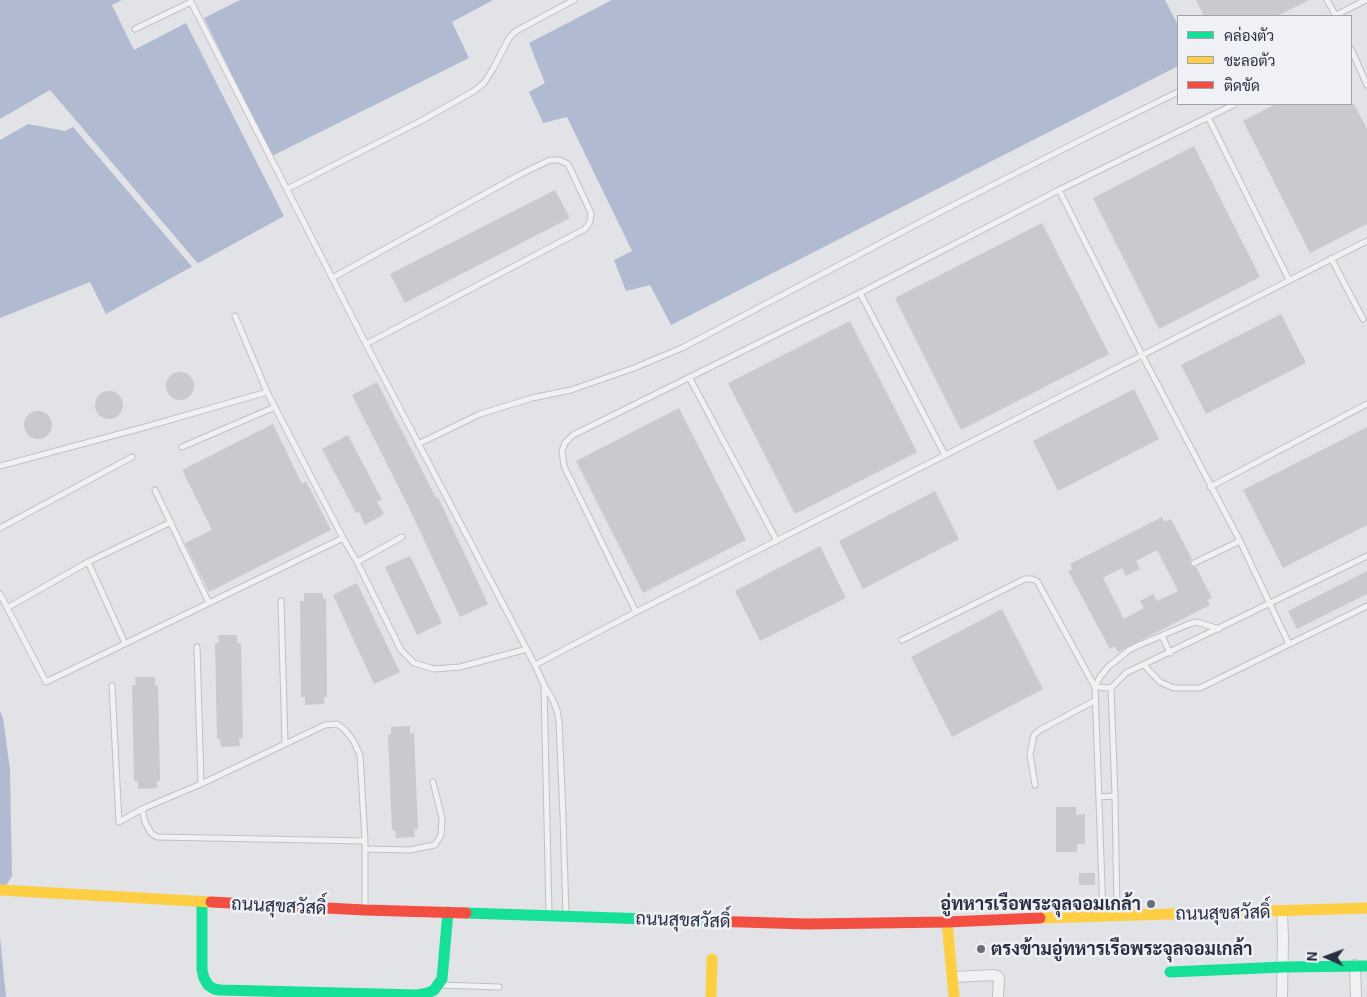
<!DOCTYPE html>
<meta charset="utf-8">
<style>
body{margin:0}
#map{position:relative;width:1367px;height:997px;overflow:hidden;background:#e2e3e7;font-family:"Exo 2",Sarabun,sans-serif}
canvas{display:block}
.legend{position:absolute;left:1177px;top:15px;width:175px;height:90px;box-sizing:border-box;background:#eff1f6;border:1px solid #a0a3ad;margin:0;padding:6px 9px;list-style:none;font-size:15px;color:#292e40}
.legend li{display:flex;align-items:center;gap:10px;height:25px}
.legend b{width:25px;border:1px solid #a0a3ad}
.north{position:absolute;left:1302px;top:932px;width:50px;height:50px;-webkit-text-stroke:4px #eff1f6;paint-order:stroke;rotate:272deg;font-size:14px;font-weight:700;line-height:20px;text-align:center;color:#292e40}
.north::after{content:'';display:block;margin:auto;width:18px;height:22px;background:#292e40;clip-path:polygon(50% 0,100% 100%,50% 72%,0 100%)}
</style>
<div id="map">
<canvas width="1367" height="997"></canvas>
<ul class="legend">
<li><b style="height:6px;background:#16e098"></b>คล่องตัว</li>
<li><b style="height:6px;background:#ffcf43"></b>ชะลอตัว</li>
<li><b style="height:6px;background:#f24e42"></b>ติดขัด</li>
</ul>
<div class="north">N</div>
</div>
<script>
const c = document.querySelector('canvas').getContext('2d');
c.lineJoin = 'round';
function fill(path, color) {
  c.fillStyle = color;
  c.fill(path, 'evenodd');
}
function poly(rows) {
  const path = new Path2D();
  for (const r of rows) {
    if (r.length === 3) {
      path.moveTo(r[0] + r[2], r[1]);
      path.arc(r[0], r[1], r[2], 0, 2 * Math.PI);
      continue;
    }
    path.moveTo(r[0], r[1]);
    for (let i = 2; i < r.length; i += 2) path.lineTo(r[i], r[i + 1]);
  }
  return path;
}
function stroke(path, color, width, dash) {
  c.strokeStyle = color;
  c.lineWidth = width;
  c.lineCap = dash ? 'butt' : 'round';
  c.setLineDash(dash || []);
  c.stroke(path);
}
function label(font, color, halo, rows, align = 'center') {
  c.font = font + ' "Exo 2",Sarabun,sans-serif';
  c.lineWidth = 5;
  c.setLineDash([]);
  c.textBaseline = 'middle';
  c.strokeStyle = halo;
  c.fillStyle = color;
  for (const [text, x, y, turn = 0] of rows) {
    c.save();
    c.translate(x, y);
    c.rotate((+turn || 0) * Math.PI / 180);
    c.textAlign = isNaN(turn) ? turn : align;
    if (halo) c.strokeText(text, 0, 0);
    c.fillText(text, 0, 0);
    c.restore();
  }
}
fill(poly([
 [0,0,122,0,112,5,134,50,186,23,284,216,106,314,90,282,0,318],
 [240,0,493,0,452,22,469,58,272,156,204,18],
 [612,0,1165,0,1178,25,1178,66,671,325,650,285,626,291,614,260,632,251,567,117,543,123,529,92,545,83,529,43],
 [0,711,3,718,10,769,12,876,0,896],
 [0,936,6,997,0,997]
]), '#b0bbd1');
fill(poly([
 [50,90,200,266,194,269,73,127,65,131,28,124,0,140,0,119]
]), '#e2e3e7');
fill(poly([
 [1196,0,1309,0,1277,16,1204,16],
 [1276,104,1354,104,1367,129,1367,224,1310,253,1243,121],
 [1194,146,1260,277,1159,329,1093,198],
 [555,190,570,218,405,303,390,274],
 [1042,223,1109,354,961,430,895,298],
 [1281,314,1306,363,1206,414,1181,365],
 [850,321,917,452,795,514,728,383],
 [180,386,14],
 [377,382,436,498,438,497,488,604,460,617,410,510,352,395],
 [1134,389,1159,439,1058,491,1033,441],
 [109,405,14],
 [679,408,746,540,643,593,576,461],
 [38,425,14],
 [273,424,302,484,306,481,331,530,209,592,185,543,212,530,182,470],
 [1367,427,1367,525,1283,568,1243,490],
 [348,435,382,500,377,502,384,514,365,525,359,512,356,513,322,449],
 [935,491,959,539,863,589,839,541],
 [1162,517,1165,522,1171,519,1192,559,1190,562,1190,565,1193,567,1196,567,1212,598,1207,600,1210,605,1118,652,1115,646,1110,649,1068,571,1072,569,1070,564],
 [1157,550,1178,591,1157,601,1153,594,1140,601,1144,608,1124,619,1103,578,1122,568,1126,576,1140,569,1136,561],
 [820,546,846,598,760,641,735,591],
 [410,556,442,623,417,635,385,567],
 [1367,571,1367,594,1297,629,1288,611],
 [357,583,400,672,374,684,333,595],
 [304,593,323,593,323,599,326,598,327,697,324,697,324,704,305,705,305,697,301,697,300,601,304,601],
 [1002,609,1043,689,952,737,911,657],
 [218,635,237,635,237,643,241,643,243,738,239,738,240,746,221,747,220,739,217,739,215,643,219,643],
 [135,677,155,677,155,685,158,685,160,781,157,781,157,788,138,789,138,781,134,781,132,685,136,685],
 [410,726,410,734,414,733,418,829,414,829,415,837,396,838,395,830,392,830,388,735,391,734,391,727],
 [1056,807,1076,807,1076,815,1085,814,1085,844,1077,844,1077,852,1056,852],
 [1079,873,1095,873,1095,885,1079,885]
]), '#c8cacd');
const lane = poly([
 [1327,0,1336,16],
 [1334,16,1366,0],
 [135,29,191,2,366,344,535,665],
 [1351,49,1367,85],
 [1208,117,1289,280],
 [287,189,421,121,474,91,484,83,493,69,509,38,516,31,574,0],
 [1059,190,1142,355,1240,541,1289,644],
 [1331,258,1363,319],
 [332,278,521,174,550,160,559,160,568,164,591,213,590,222,585,229,366,344],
 [860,293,945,455],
 [235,316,267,392,343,538,357,562,401,650,414,663,434,669,460,667,527,649],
 [689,377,777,541],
 [418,444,480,414,532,398,571,390,634,368,682,348,938,213,1091,135,1178,92],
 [182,447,275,407],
 [0,466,149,426,267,392],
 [1210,487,1367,404],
 [155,490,209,603],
 [0,528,132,457],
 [88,562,125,643],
 [357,562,402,537],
 [1194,563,1240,541],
 [0,594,46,682,343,538],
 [281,601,285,743],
 [7,608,88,562,171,522],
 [636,612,564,466,562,451,565,443,573,435,860,293,1059,190,1235,104],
 [1162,636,1170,653],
 [902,640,1025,579,1032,579,1037,581,1095,687],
 [197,647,201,784],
 [1144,665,1160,682,1174,688,1200,688,1367,606],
 [544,685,549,914],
 [112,686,119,822,142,809,201,784,325,725,337,724,344,729,353,740,360,755,365,841,365,910],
 [1095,687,1111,688,1126,673,1367,556],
 [1111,688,1115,796,1117,912],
 [1035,785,1030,754,1034,735,1040,730,1096,700],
 [1099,797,1115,796],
 [142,809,145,822,151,833,157,837,365,841],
 [365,849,409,850,435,845,441,835,442,818,433,782],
 [566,915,563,816,559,722,557,710,553,700,544,685,535,665,636,612,1367,241],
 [1103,915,1095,687,1100,677,1108,667,1129,650,1137,646,1189,624,1197,622,1219,629],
 [439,985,499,987]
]);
const street = poly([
 [1282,911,1283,938,1282,997],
 [1355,965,1356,997],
 [953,977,994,975,997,976,999,978,998,997]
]);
stroke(lane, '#c0c1c5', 7);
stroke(street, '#c0c1c5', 12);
stroke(lane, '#f1f1f3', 5);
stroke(street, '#f1f1f3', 10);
stroke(poly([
 [202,902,202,970,204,978,208,985,214,989,220,990,418,995,428,993,434,990,442,979,448,912],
 [466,913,709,921],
 [1170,972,1283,967,1367,966]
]), '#16e098', 11);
stroke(poly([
 [0,890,211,902],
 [1040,918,1367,908],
 [947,922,954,997],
 [711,997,712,959]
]), '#ffcf43', 11);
stroke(poly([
 [211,902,365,910,466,913],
 [709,921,807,924,947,922,1040,918]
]), '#f24e42', 11);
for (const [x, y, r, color] of [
 [1151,904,5,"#6a6d7a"],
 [981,949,5,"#6a6d7a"]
]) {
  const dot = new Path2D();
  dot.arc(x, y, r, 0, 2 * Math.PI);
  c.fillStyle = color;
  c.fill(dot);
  stroke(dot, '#eff1f6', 2);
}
label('bold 18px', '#292e40', '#eff1f6', [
 ["อู่ทหารเรือพระจุลจอมเกล้า",1141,904],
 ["ตรงข้ามอู่ทหารเรือพระจุลจอมเกล้า",991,949,"left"]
], 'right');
label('18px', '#292e40', '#eff1f6', [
 ["ถนนสุขสวัสดิ์",279,906,3],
 ["ถนนสุขสวัสดิ์",1223,913,-1],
 ["ถนนสุขสวัสดิ์",683,920,2]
]);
</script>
